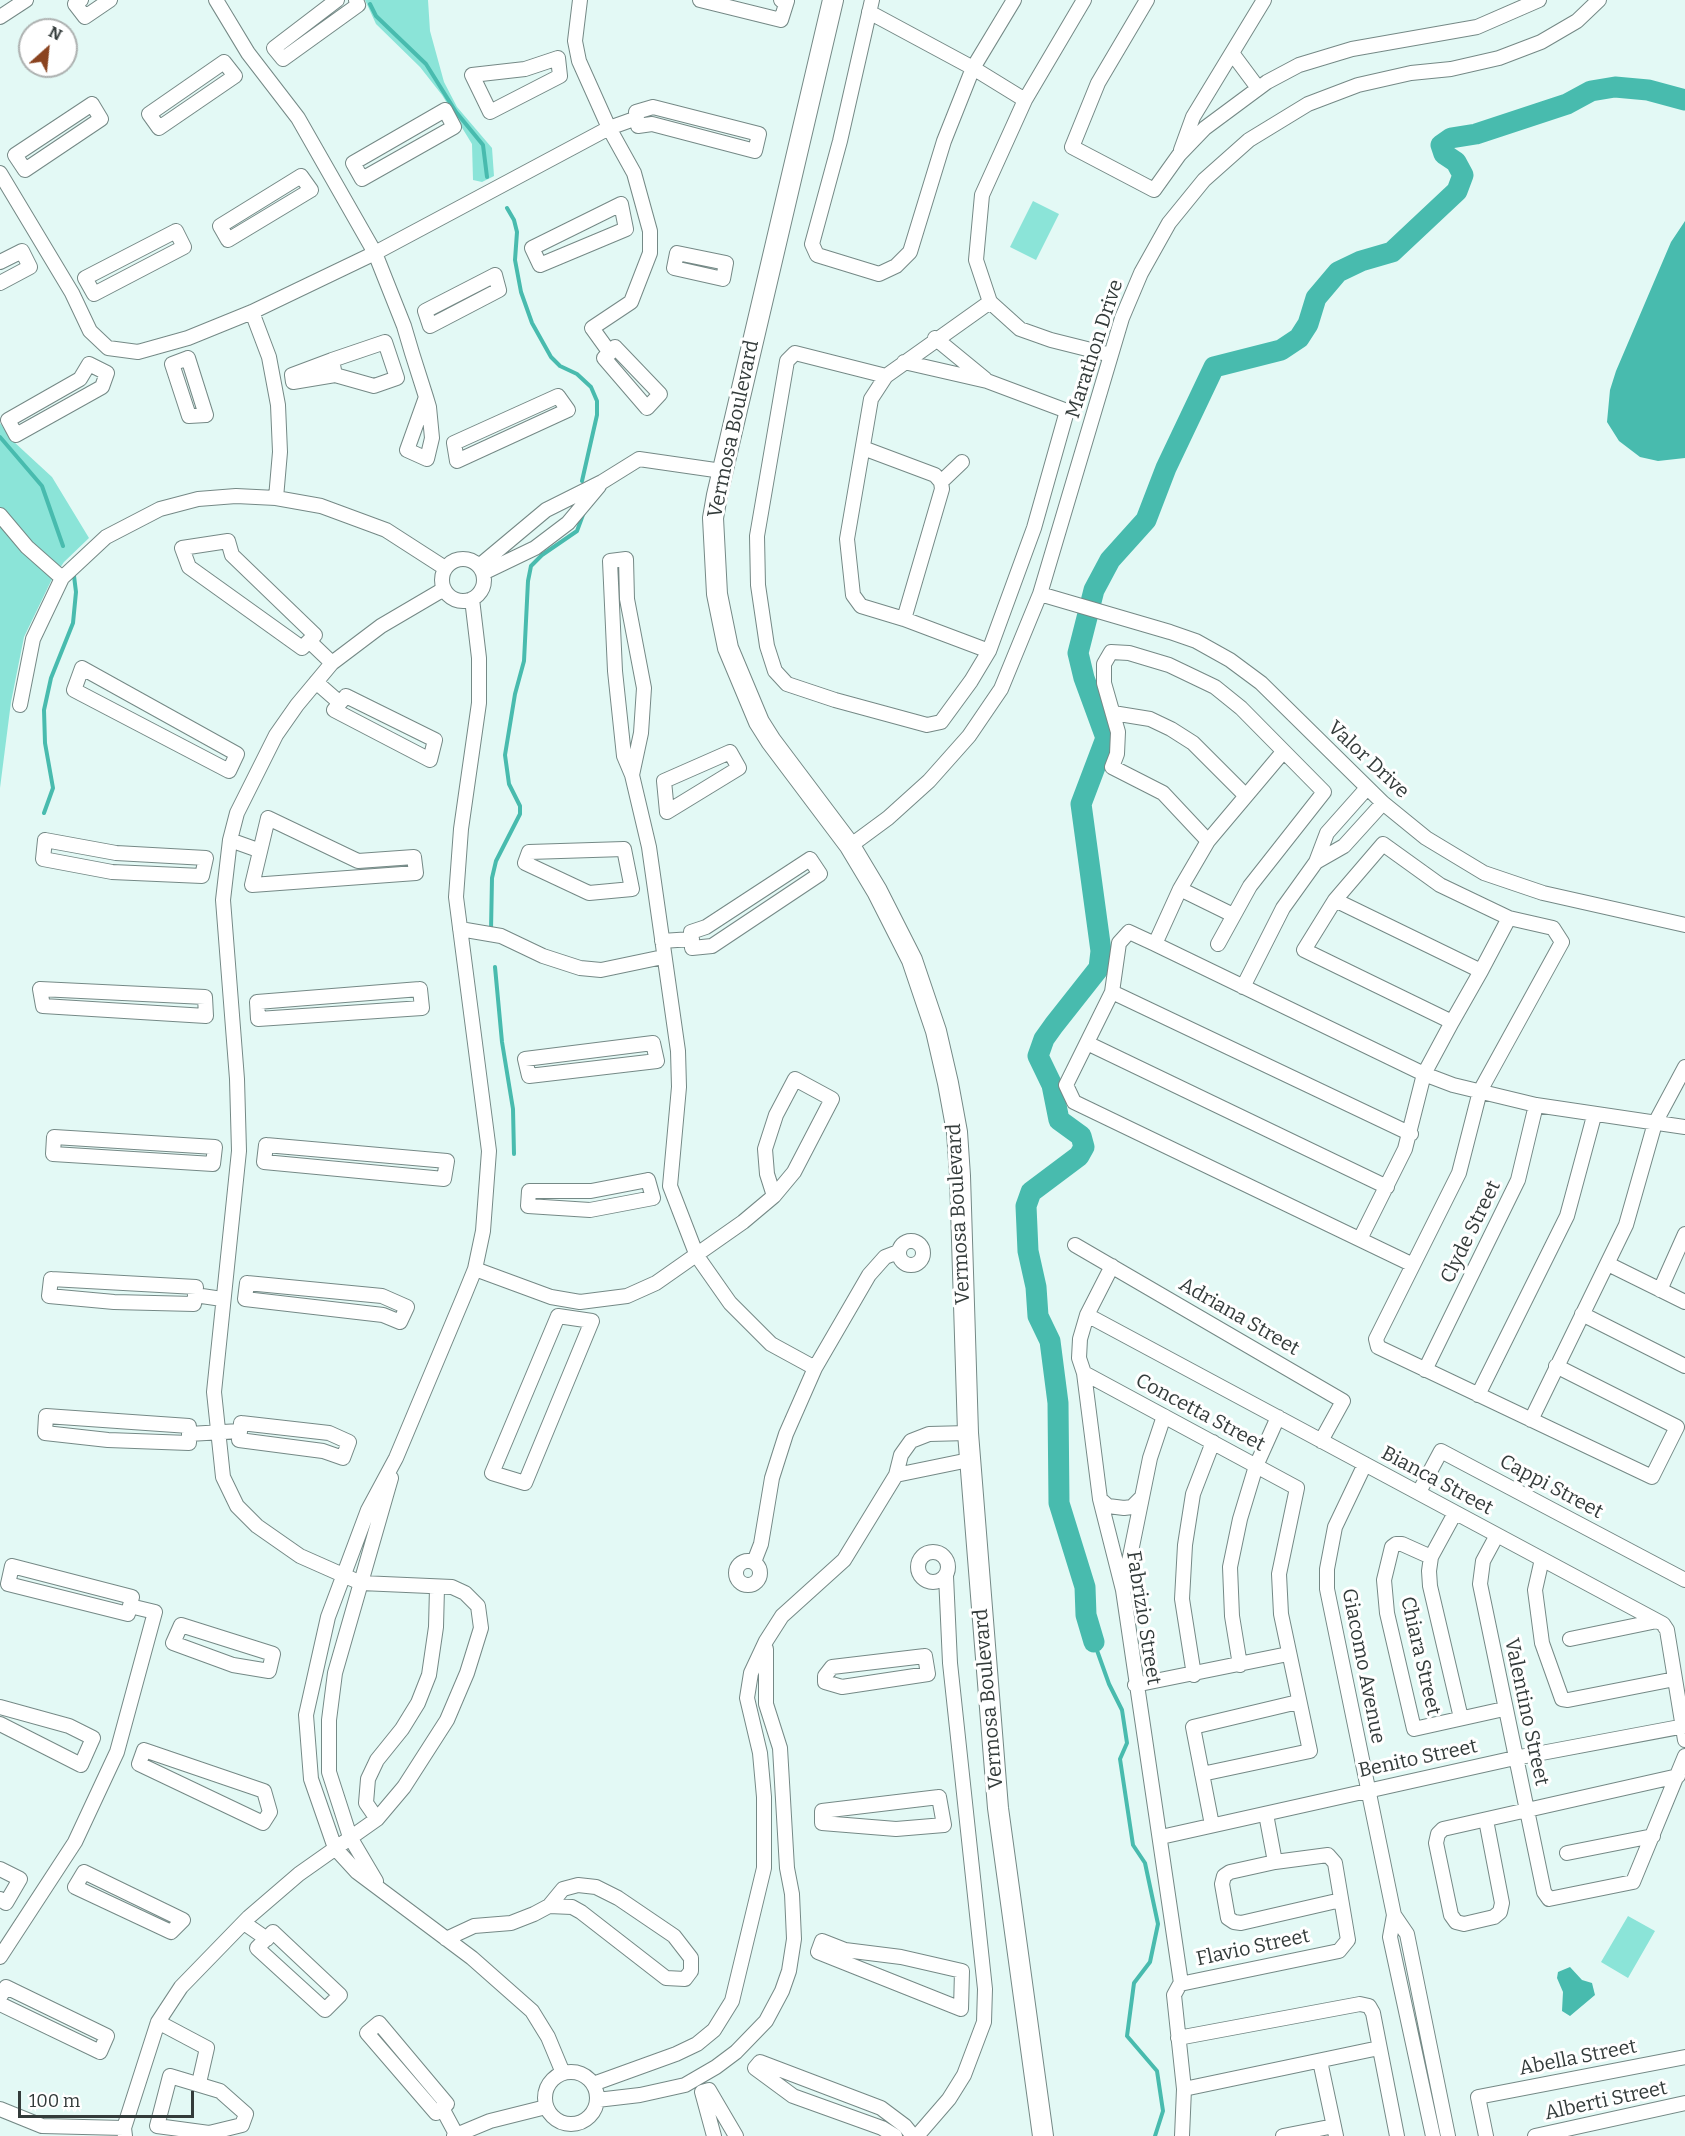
<!DOCTYPE html>
<style>
body{margin:0}
#map{position:relative;width:1685px;height:2136px;overflow:hidden;background:#e3f9f5;font-family:Bitter,serif}
canvas{display:block}
.north{position:absolute;left:18px;top:18px;width:60px;height:60px;box-sizing:border-box;background:#fff;border:2px solid #adb1b0;border-radius:50%;rotate:27deg;font-size:16px;font-weight:700;line-height:24px;text-align:center;color:#333b3a}
.north::after{content:'';display:block;margin:auto;width:21px;height:27px;background:#8a431f;clip-path:polygon(50% 0,100% 100%,50% 72%,0 100%)}
.scale{position:absolute;left:18px;top:2091px;width:176px;height:27px;box-sizing:border-box;border:3px solid #333b3a;border-top:0;padding-left:8px;font-size:18px;line-height:21px;white-space:nowrap;color:#333b3a;-webkit-text-stroke:4px #fff;paint-order:stroke}
</style>
<div id="map">
<canvas width="1685" height="2136"></canvas>
<div class="north">N</div>
<div class="scale">100 m</div>
</div>
<script>
const c = document.querySelector('canvas').getContext('2d');
c.lineJoin = 'round';
function fill(path, color) {
  c.fillStyle = color;
  c.fill(path, 'evenodd');
}
function poly(rows) {
  const path = new Path2D();
  for (const r of rows) {
    if (r.length === 3) {
      path.moveTo(r[0] + r[2], r[1]);
      path.arc(r[0], r[1], r[2], 0, 2 * Math.PI);
      continue;
    }
    path.moveTo(r[0], r[1]);
    for (let i = 2; i < r.length; i += 2) path.lineTo(r[i], r[i + 1]);
  }
  return path;
}
function stroke(path, color, width, dash) {
  c.strokeStyle = color;
  c.lineWidth = width;
  c.lineCap = dash ? 'butt' : 'round';
  c.setLineDash(dash || []);
  c.stroke(path);
}
function label(font, color, halo, rows, align = 'center') {
  c.font = font + ' Bitter,serif';
  c.lineWidth = 6;
  c.setLineDash([]);
  c.textBaseline = 'middle';
  c.strokeStyle = halo;
  c.fillStyle = color;
  for (const [text, x, y, turn = 0] of rows) {
    c.save();
    c.translate(x, y);
    c.rotate((+turn || 0) * Math.PI / 180);
    c.textAlign = isNaN(turn) ? turn : align;
    if (halo) c.strokeText(text, 0, 0);
    c.fillText(text, 0, 0);
    c.restore();
  }
}
fill(poly([
 [365,0,428,0,430,31,444,82,457,107,492,148,494,176,482,182,473,180,472,144,442,95,420,67,376,24],
 [1033,201,1059,214,1036,260,1010,247],
 [0,423,13,441,52,477,89,538,64,562,51,581,24,637,11,702,0,788],
 [1628,1916,1655,1931,1628,1978,1601,1962]
]), '#8be4d8');
fill(poly([
 [1685,221,1685,458,1658,461,1640,457,1619,441,1607,422,1610,390,1616,371,1671,242],
 [1570,1967,1582,1980,1592,1983,1595,1995,1570,2016,1562,2011,1563,1992,1557,1978,1558,1972]
]), '#48bbae');
stroke(poly([
 [370,4,376,16,426,64,456,112,483,145,487,177],
 [507,208,514,220,517,232,515,260,521,292,532,323,551,357,560,366,577,374,591,387,597,401,597,415,582,481],
 [0,437,42,486,63,546],
 [44,813,53,788,45,743,44,710,51,678,73,623,76,592,74,576],
 [491,930,492,878,496,861,520,814,520,806,509,784,505,755,515,694,524,661,528,581,531,566,542,555,577,531,584,512],
 [495,967,502,1042,513,1109,514,1154],
 [1094,1642,1109,1684,1122,1710,1127,1743,1120,1759,1133,1845,1145,1863,1158,1924,1150,1962,1134,1983,1127,2036,1157,2071,1163,2111,1155,2136]
]), '#48bbae', 4);
stroke(poly([
 [1094,1642,1086,1615,1085,1587,1059,1503,1058,1403,1050,1341,1038,1316,1036,1287,1028,1251,1026,1206,1031,1192,1079,1156,1084,1147,1081,1136,1059,1120,1052,1085,1038,1056,1044,1039,1054,1025,1099,968,1101,951,1081,804,1106,738,1084,678,1078,653,1094,590,1110,560,1146,520,1166,468,1214,367,1281,350,1299,338,1308,324,1316,298,1338,272,1361,261,1392,252,1457,191,1463,175,1456,162,1444,154,1441,145,1451,138,1476,134,1567,104,1591,91,1615,87,1648,90,1685,100]
]), '#48bbae', 21);
const street = poly([
 [81,0,75,4,85,17,110,0],
 [216,0,248,53,298,118,375,253,404,326,412,353,426,397,429,407,432,438,427,459,407,450,426,397],
 [337,0,274,48,283,59,358,5,356,0],
 [580,0,575,41,579,61,609,128,634,173,650,231,650,253,631,302,592,328,610,353],
 [700,0,781,20,787,1,781,0],
 [872,0,840,141,812,244,817,255,879,274,896,266,910,252,944,141,973,68,1014,0],
 [1084,0,1025,100,982,195,976,260,990,302,1020,329,1051,340,1111,355],
 [1147,0,1098,83,1072,147,1154,190,1179,155,1205,128,1267,82,1299,65,1352,49,1477,27,1539,0],
 [869,12,973,68,1025,100],
 [0,17,26,0],
 [1232,53,1258,88],
 [558,58,560,76,490,112,472,75,525,69,558,58],
 [224,62,235,76,159,128,149,114,224,62],
 [92,104,101,119,25,170,15,155,92,104],
 [653,107,759,134,755,151,652,124,638,126,636,112,653,107],
 [445,110,454,127,362,179,353,163,445,110],
 [1181,150,1193,117,1264,0],
 [0,173,72,293,90,331,108,348,138,352,188,338,252,312,375,253,609,128,637,118],
 [301,176,311,190,228,240,220,226,301,176],
 [621,204,626,229,540,265,532,248,621,204],
 [176,231,184,247,94,294,85,278,176,231],
 [677,253,726,263,723,279,674,268,677,253],
 [0,262,22,251,30,267,0,283],
 [495,275,499,290,430,326,425,311,495,275],
 [252,312,269,357,278,405,280,452,276,498],
 [935,338,985,379],
 [385,342,397,378,374,386,335,375,332,360,385,342],
 [615,347,660,394,647,408,604,358,615,347],
 [188,358,206,415,189,416,172,364,188,358],
 [332,360,292,375,293,382,335,375],
 [89,364,107,373,102,387,16,435,8,420,80,379,89,364],
 [886,376,795,353,787,361,757,536,758,585,767,646,775,671,787,684,835,700,927,725,941,722,971,681,989,651,1034,528,1067,411,987,381,904,362],
 [558,396,568,410,457,461,454,443,558,396],
 [863,448,935,475,941,482,942,489,904,619],
 [941,482,962,462],
 [0,515,27,547,62,578],
 [228,541,232,555,315,635,302,648,189,567,182,548,228,541],
 [463,580,21],
 [479,566,546,510,602,482,639,459,722,471],
 [483,573,535,548,568,523,599,486],
 [1040,594,1170,632,1196,641,1230,660,1261,683,1383,803,1426,838,1484,873,1543,893,1685,925],
 [472,599,479,658,479,703,461,829,456,897,489,1151,483,1231,475,1269,464,1296,396,1458,368,1510,328,1617,306,1715,311,1779,335,1848,357,1872,472,1958,532,2011,548,2037,563,2073],
 [309,641,332,663],
 [989,651,904,619,861,606,853,595,847,539,871,399,886,376,990,302],
 [82,668,237,754,229,771,74,690,82,668],
 [316,682,340,703],
 [346,696,435,740,430,760,334,710,346,696],
 [20,705,33,639,62,578,106,537,160,509,198,499,236,496,276,498,321,506,386,530,445,568],
 [1113,713,1150,719,1171,729,1193,743,1245,795],
 [730,752,739,768,667,812,664,781,730,752],
 [1283,752,1208,841,1180,889,1155,944,1129,932,1119,943,1112,992,1066,1085,1074,1102,1411,1264],
 [632,775,641,733,644,688,627,599,626,559,610,561,615,671,624,756,632,775,649,847,678,1051,679,1087,670,1186,697,1256,730,1303,771,1344,815,1368],
 [268,818,358,861,414,857,416,873,252,885,268,818],
 [45,840,116,853,206,858,202,876,112,872,43,859,45,840],
 [230,840,258,850],
 [1208,841,1163,793,1112,767,1117,754,1118,732,1104,683,1104,664,1111,652,1129,653,1169,665,1215,687,1241,708,1324,792,1250,886,1218,944],
 [850,846,888,818,929,781,969,736,1001,689,1040,594,1122,318,1141,273,1169,223,1204,180,1249,140,1308,104,1358,85,1411,73,1451,69,1499,58,1541,42,1577,21,1599,0],
 [624,849,632,889,589,893,525,863,529,852,624,849],
 [810,859,820,874,712,946,692,948,691,932,706,927,810,859],
 [1316,862,1344,846,1383,803],
 [1180,889,1233,915],
 [1335,900,1481,971],
 [1509,918,1553,928,1562,942,1480,1091,1459,1173,1376,1339,1378,1347,1652,1477,1677,1427,1556,1366],
 [460,929,501,936,543,956,580,968,601,970,663,957],
 [662,941,692,939],
 [1155,944,1424,1074,1453,1085,1536,1105,1685,1127],
 [1243,987,1283,908,1316,862,1327,833,1367,788],
 [40,989,205,997,206,1016,43,1006,40,989],
 [420,989,422,1008,258,1019,257,1002,420,989],
 [1112,992,1411,1134],
 [653,1043,657,1061,529,1076,525,1059,653,1043],
 [1087,1043,1387,1187],
 [54,1137,215,1147,213,1164,53,1154,54,1137],
 [266,1145,447,1161,444,1179,264,1162,266,1145],
 [648,1180,653,1198,590,1210,528,1206,529,1191,591,1191,648,1180],
 [1360,1239,1405,1149,1424,1074,1452,1022,1481,971,1509,918,1440,885,1383,844,1335,900,1304,950,1452,1022],
 [911,1253,12],
 [1075,1245,1343,1401,1321,1441],
 [1608,1264,1685,1302],
 [1112,1266,1087,1315,1080,1339,1079,1358,1084,1373,1100,1499,1123,1590,1181,1983],
 [475,1269,551,1297,580,1302,627,1296,656,1283,743,1222,774,1196,794,1172,832,1099,795,1079,776,1115,765,1149,767,1174,774,1196],
 [51,1279,196,1287,194,1304,114,1302,49,1296,51,1279],
 [247,1283,382,1296,407,1307,400,1322,383,1315,245,1299,247,1283],
 [1660,1290,1685,1234],
 [195,1295,222,1299],
 [1582,1314,1685,1366],
 [1087,1315,1663,1624,1667,1630,1685,1740],
 [558,1316,592,1321,525,1483,492,1473,558,1316],
 [1425,1370,1518,1180,1536,1105],
 [1084,1373,1297,1488,1279,1574,1281,1614,1310,1751,1202,1774],
 [1478,1395,1567,1216,1594,1116],
 [46,1416,189,1426,189,1443,108,1440,45,1433,46,1416],
 [1531,1420,1626,1225,1655,1123,1685,1067],
 [241,1423,329,1433,349,1442,343,1458,323,1451,239,1440,241,1423],
 [189,1434,240,1431],
 [1365,1464,1335,1527,1327,1569,1327,1589,1394,1915,1407,1934,1448,2136],
 [896,1475,969,1460],
 [1419,1492,1441,1451,1685,1580],
 [1100,1499,1108,1506,1124,1508,1132,1507,1142,1497],
 [1455,1513,1431,1557,1429,1571,1430,1586,1461,1718],
 [1497,1535,1483,1561,1480,1584,1544,1892,1549,1899,1633,1882,1685,1756],
 [933,1567,15],
 [1431,1557,1402,1544,1396,1544,1392,1547,1384,1580,1387,1613,1414,1729,1504,1709],
 [1542,1559,1535,1590,1542,1643,1562,1699,1568,1700,1675,1679],
 [748,1573,12],
 [754,1562,761,1544,772,1478,786,1434,815,1368,869,1275,885,1257,898,1252],
 [12,1566,132,1597,128,1614,8,1584,12,1566],
 [1124,1586,1150,1458,1164,1416],
 [181,1625,273,1654,269,1671,233,1665,173,1643,181,1625],
 [1570,1639,1657,1621],
 [925,1656,928,1674,842,1687,825,1682,825,1676,832,1667,925,1656],
 [1240,1665,1232,1616,1230,1567,1240,1519,1256,1466,1278,1417],
 [1194,1675,1182,1599,1185,1545,1193,1494,1213,1442],
 [1135,1685,1288,1654],
 [0,1707,69,1726,93,1738,81,1765,0,1724],
 [144,1750,264,1791,270,1812,263,1823,139,1764,144,1750],
 [939,1797,944,1825,896,1829,822,1823,822,1811,939,1797],
 [1266,1814,1275,1862],
 [377,1819,366,1803,368,1779,377,1760,402,1729,418,1703,429,1675,436,1627,437,1588],
 [1486,1820,1502,1903,1500,1912,1494,1917,1464,1924,1456,1922,1451,1915,1436,1843,1438,1834,1443,1829,1678,1776],
 [1212,1825,1193,1727,1298,1702],
 [1161,1837,1515,1758,1685,1726],
 [1567,1853,1653,1836],
 [0,1869,20,1879,6,1903,0,1899],
 [84,1872,183,1920,171,1932,75,1887,84,1872],
 [376,1881,350,1837,329,1772,329,1720,335,1673,391,1478],
 [1394,1915,1390,1937,1433,2136],
 [244,1923,267,1939],
 [273,1932,340,1995,325,2010,257,1948,273,1932],
 [446,1939,474,1926,511,1923,534,1914,549,1906,563,1889,578,1885,596,1887,618,1898,674,1936,691,1958,691,1971,685,1979,666,1978,581,1912,572,1907,549,1906],
 [822,1941,845,1950,901,1957,962,1971,961,2009,818,1952,822,1941],
 [0,1957,75,1842,117,1752,155,1612,130,1606],
 [0,1997,6,1987,107,2036,100,2052,0,2004],
 [158,2022,207,2048,199,2083],
 [379,2023,447,2104,436,2113,367,2033,379,2023],
 [1178,2038,1360,2004,1369,2006,1373,2013,1397,2136],
 [1320,2061,1336,2136],
 [571,2098,26],
 [170,2076,220,2091,246,2114,242,2125,209,2133,157,2126,170,2076],
 [593,2084,676,2054,697,2044,714,2030,732,2001,764,1868,764,1797,760,1753,747,1698,751,1673,766,1641,782,1616,844,1560,896,1475,901,1455,911,1441,929,1434,968,1433],
 [1184,2089,1379,2048],
 [597,2100,640,2095,685,2085,716,2067,736,2052,766,2021,782,1991,789,1971,794,1939,792,1894,787,1868,780,1748,766,1704,766,1649],
 [442,2108,456,2134],
 [0,2109,42,2126,124,2128,125,2136],
 [124,2128,158,2022,181,1987,249,1917,299,1874,377,1819,404,1787,447,1720,467,1673,481,1628,478,1606,465,1593,452,1587,361,1583,300,1556,257,1526,237,1506,223,1477,214,1392,239,1151,237,1079,223,900,230,840,237,813,276,735,297,705,332,663,381,626,444,589],
 [454,2136,490,2121,546,2107],
 [714,2136,702,2092,709,2090,736,2136],
 [895,2136,882,2128,793,2096,755,2068,760,2062,881,2108,905,2126,913,2136],
 [917,2136,949,2099,964,2075,984,2022,985,1989,950,1663,946,1576],
 [1182,2136,1184,2089,1174,1995,1180,1984,1339,1951,1348,1940,1335,1863,1328,1855,1275,1862,1230,1872,1224,1876,1222,1884,1228,1918,1234,1922,1241,1923,1341,1900],
 [1283,2136,1334,2126],
 [1486,2136,1478,2097,1685,2057],
 [1535,2136,1685,2103]
]);
const secondary = poly([
 [833,0,717,495,713,518,717,594,728,648,759,722,771,741,850,846,877,891,912,960,936,1031,948,1083,957,1132,960,1176,968,1433,998,1808,1043,2136]
]);
stroke(street, '#758986', 16);
stroke(secondary, '#758986', 22);
stroke(street, '#fff', 14);
stroke(secondary, '#fff', 20);
label('20px', '#333b3a', '#fff', [
 ["Marathon Drive",1095,349,-72],
 ["Vermosa Boulevard",734,429,-78],
 ["Valor Drive",1368,760,43],
 ["Vermosa Boulevard",959,1214,-93],
 ["Clyde Street",1471,1232,-64],
 ["Adriana Street",1239,1317,30],
 ["Concetta Street",1200,1413,28],
 ["Bianca Street",1437,1481,28],
 ["Cappi Street",1551,1487,28],
 ["Fabrizio Street",1143,1618,81],
 ["Chiara Street",1420,1656,77],
 ["Giacomo Avenue",1363,1666,79],
 ["Vermosa Boulevard",989,1699,-95],
 ["Valentino Street",1526,1712,78],
 ["Benito Street",1418,1759,-12],
 ["Flavio Street",1253,1948,-12],
 ["Abella Street",1578,2058,-11],
 ["Alberti Street",1606,2101,-12]
]);
</script>
